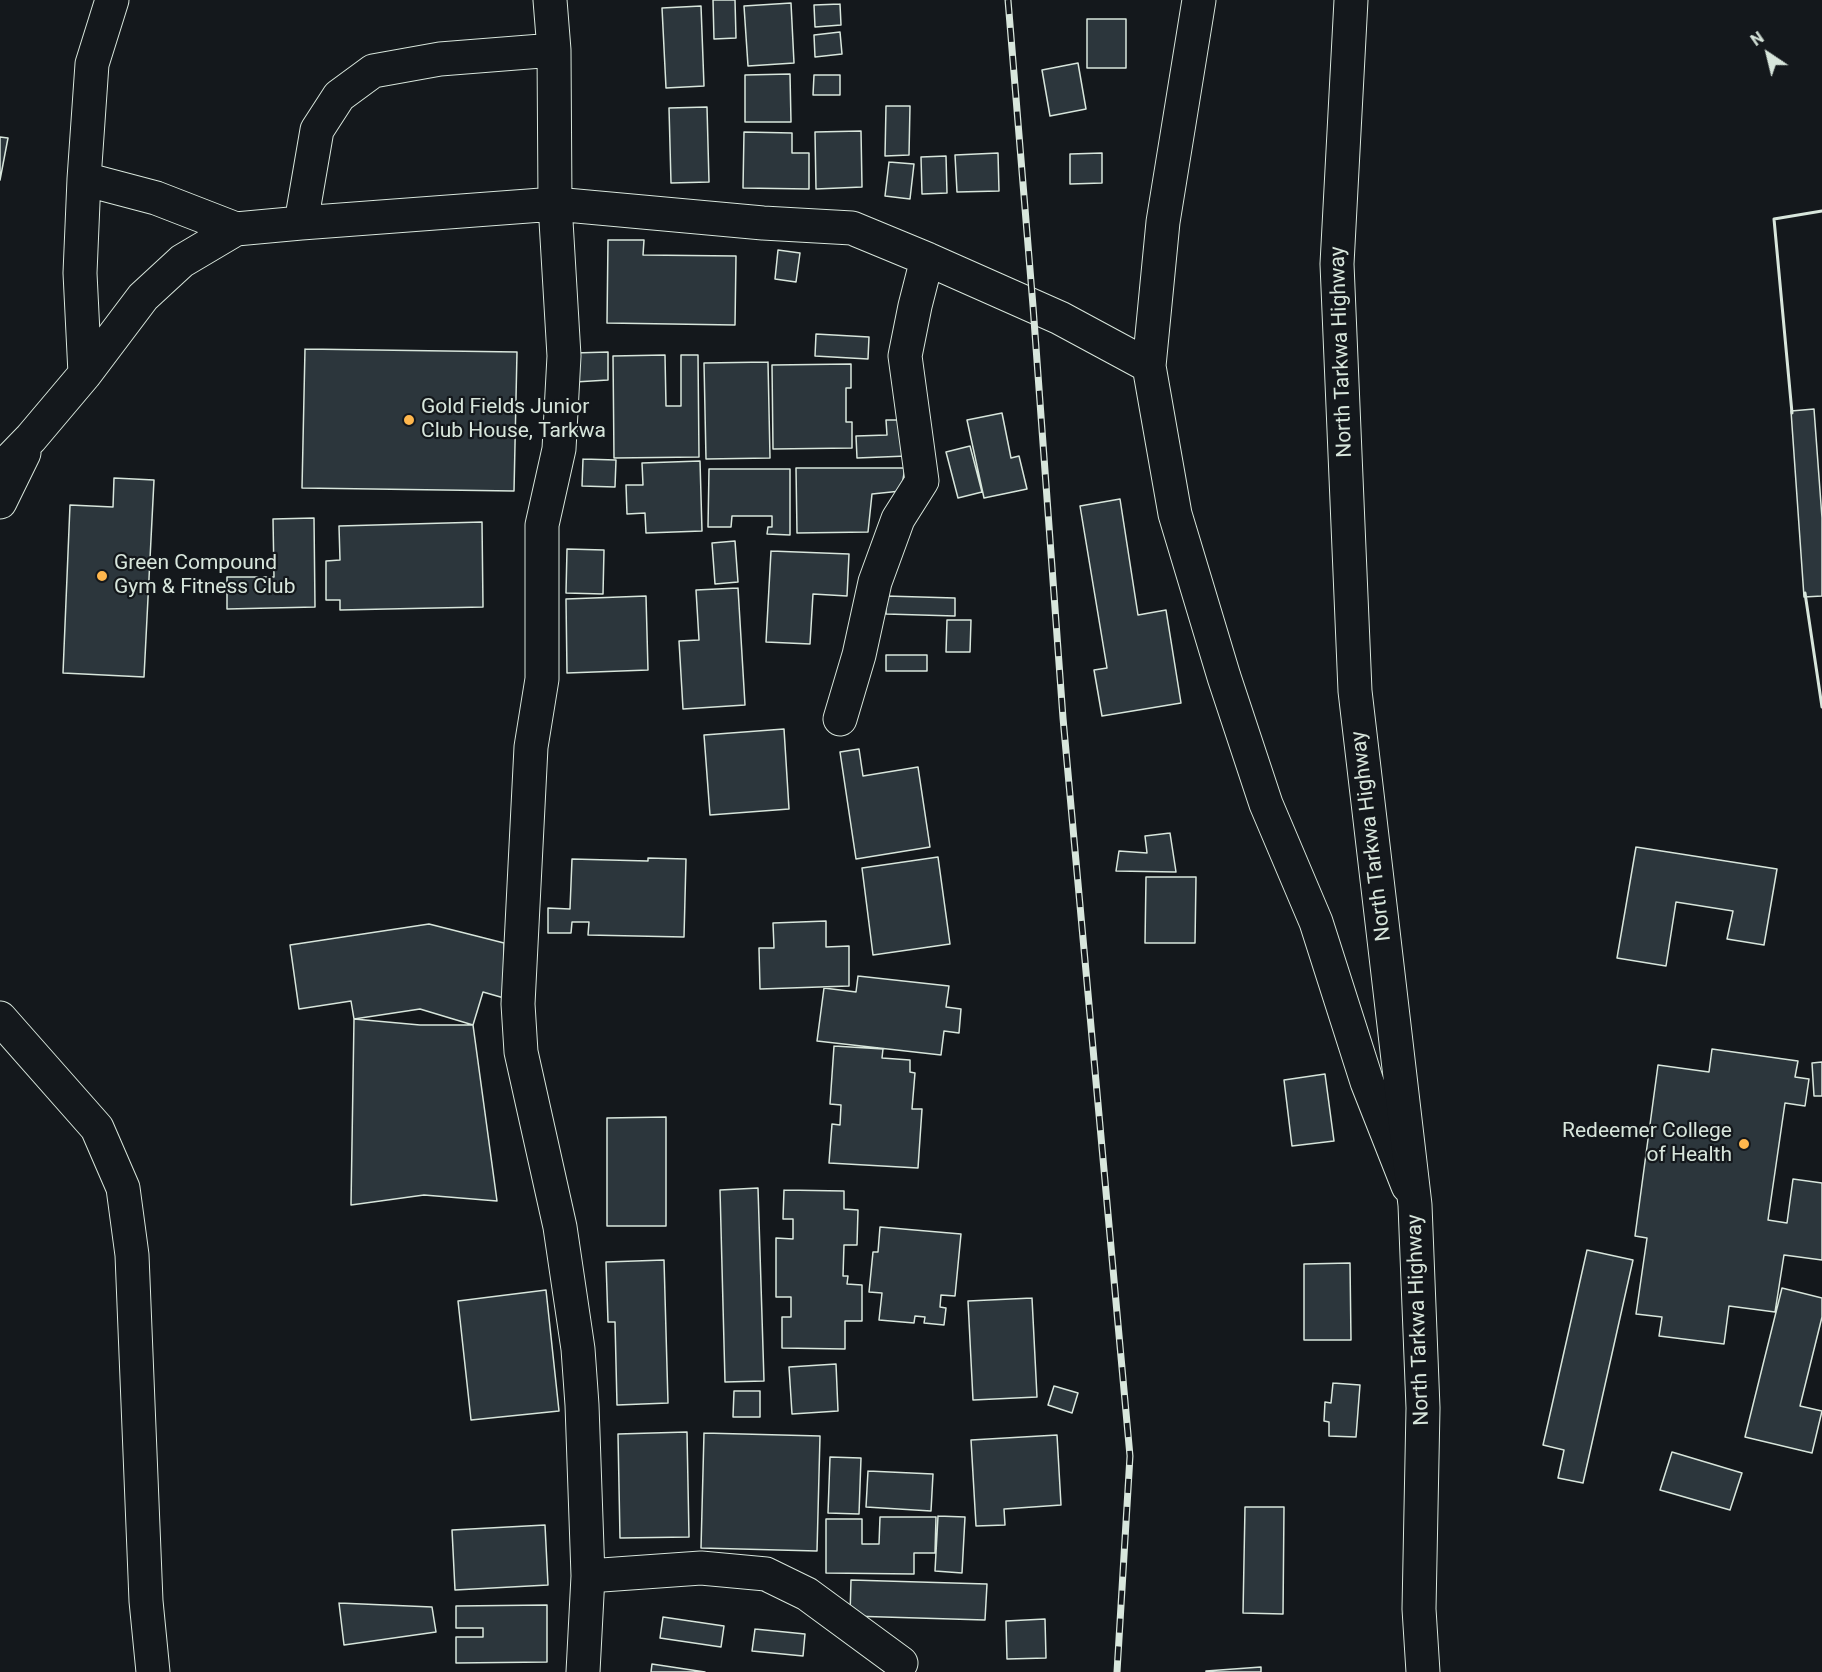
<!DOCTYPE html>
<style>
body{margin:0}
#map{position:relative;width:1822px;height:1672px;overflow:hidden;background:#14181c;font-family:Roboto,sans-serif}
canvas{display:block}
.north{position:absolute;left:1738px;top:24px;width:60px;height:60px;-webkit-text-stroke:4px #14181c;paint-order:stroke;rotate:325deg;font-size:16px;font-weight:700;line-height:24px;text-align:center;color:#d8e6dc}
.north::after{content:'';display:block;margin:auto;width:21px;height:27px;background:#d8e6dc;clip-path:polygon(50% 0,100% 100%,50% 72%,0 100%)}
</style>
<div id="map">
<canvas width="1822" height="1672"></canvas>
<div class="north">N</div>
</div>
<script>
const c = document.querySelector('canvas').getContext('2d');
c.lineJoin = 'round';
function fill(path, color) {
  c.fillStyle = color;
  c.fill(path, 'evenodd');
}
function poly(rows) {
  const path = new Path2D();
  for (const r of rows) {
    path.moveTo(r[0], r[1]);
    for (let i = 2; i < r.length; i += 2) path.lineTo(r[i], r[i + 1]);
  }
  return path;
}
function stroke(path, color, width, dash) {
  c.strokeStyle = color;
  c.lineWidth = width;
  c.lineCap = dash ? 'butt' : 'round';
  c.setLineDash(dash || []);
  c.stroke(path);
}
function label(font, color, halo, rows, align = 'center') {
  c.font = font + ' Roboto,sans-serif';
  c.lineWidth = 4.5;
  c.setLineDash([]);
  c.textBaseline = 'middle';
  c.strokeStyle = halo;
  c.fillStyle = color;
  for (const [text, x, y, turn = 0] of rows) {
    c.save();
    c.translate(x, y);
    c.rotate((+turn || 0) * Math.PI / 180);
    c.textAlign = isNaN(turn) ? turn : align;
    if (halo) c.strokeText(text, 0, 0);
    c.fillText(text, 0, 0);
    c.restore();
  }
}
const building = poly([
 [713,0,735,0,736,38,714,39,713,0],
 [791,3,794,63,748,66,744,6,791,3],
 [840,4,841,25,815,27,814,5,840,4],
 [701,6,704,86,666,88,662,8,701,6],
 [1087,19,1126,19,1126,68,1087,68,1087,19],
 [840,32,842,54,815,57,814,35,840,32],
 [1078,63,1086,109,1050,116,1042,70,1078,63],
 [790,74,791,122,745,122,745,75,790,74],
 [814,75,840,75,840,95,813,95,814,75],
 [886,106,910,106,909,155,885,156,886,106],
 [707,107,709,182,671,183,669,108,707,107],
 [861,131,862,187,816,189,815,132,861,131],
 [744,132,792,133,792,153,809,153,809,189,743,188,744,132],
 [0,137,8,138,0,180,0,137],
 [998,153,999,191,957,192,955,155,998,153],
 [1102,153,1102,183,1070,184,1070,154,1102,153],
 [946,156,947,193,922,194,921,157,946,156],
 [889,162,914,164,910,199,885,196,889,162],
 [608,240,644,240,643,255,736,256,735,325,607,323,608,240],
 [778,250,800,253,796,282,775,279,778,250],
 [816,334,869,337,868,359,815,356,816,334],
 [305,349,517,352,514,491,302,488,305,349],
 [608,352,608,380,575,382,574,353,608,352],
 [665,355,666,406,681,406,681,355,698,355,699,457,614,458,613,356,665,355],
 [768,362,770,458,706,459,704,363,768,362],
 [851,364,851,388,846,388,846,422,852,422,852,448,773,449,772,365,851,364],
 [1814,409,1822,518,1822,596,1804,597,1791,411,1814,409],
 [1002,413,1011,458,1019,456,1027,489,984,498,967,420,1002,413],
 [886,420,907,420,907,456,857,458,856,436,887,435,886,420],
 [970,446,982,492,958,498,946,452,970,446],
 [583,459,616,460,615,487,582,486,583,459],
 [700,461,702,531,646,533,645,513,627,514,626,485,643,485,642,463,700,461],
 [796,468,905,468,901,491,872,494,868,532,797,533,796,468],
 [709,469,790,469,790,535,767,534,768,527,772,527,772,516,732,516,731,527,708,527,709,469],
 [114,478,154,480,144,677,63,673,70,505,113,507,114,478],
 [1120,499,1138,615,1166,610,1181,703,1102,716,1094,670,1107,668,1080,506,1120,499],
 [314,518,315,607,227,609,227,577,274,577,273,519,314,518],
 [482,522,483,607,340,610,340,600,326,600,326,561,340,560,339,526,482,522],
 [735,541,738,582,715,584,712,543,735,541],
 [567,549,604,550,603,594,566,593,567,549],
 [771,551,849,554,847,596,813,594,810,644,766,642,771,551],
 [738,588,745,705,683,709,679,641,699,640,696,590,738,588],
 [646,596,648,670,567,673,566,599,646,596],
 [886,596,955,598,955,616,886,614,886,596],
 [947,620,971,620,970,652,946,652,947,620],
 [886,655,927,655,927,671,886,671,886,655],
 [784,729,789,809,710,815,704,735,784,729],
 [859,749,863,776,918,767,930,847,856,859,840,752,859,749],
 [1170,833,1176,872,1116,871,1119,851,1147,853,1145,836,1170,833],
 [1636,847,1777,869,1764,945,1727,939,1733,911,1676,902,1666,966,1617,958,1636,847],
 [938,857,950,944,873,955,862,868,938,857],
 [648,858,686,859,684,937,588,935,589,922,572,922,571,933,548,933,548,908,570,909,572,859,648,861,648,858],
 [1146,877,1196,877,1195,943,1145,943,1146,877],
 [826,921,826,947,849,946,849,986,760,989,759,948,774,948,773,923,826,921],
 [429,924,504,943,504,998,483,992,473,1025,420,1009,354,1019,351,1001,299,1009,290,945,429,924],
 [858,976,949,986,946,1007,961,1009,959,1033,944,1031,941,1055,817,1041,824,988,856,992,858,976],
 [354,1019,420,1025,473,1025,497,1201,424,1195,351,1205,354,1019],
 [834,1046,883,1049,882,1058,910,1060,910,1072,915,1073,912,1109,922,1109,918,1168,829,1163,832,1124,840,1125,841,1105,830,1104,834,1046],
 [1712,1049,1798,1061,1795,1077,1809,1079,1805,1106,1785,1103,1768,1220,1787,1223,1793,1179,1822,1183,1822,1260,1784,1255,1775,1312,1729,1306,1724,1344,1659,1336,1662,1317,1636,1314,1647,1238,1635,1236,1658,1065,1709,1072,1712,1049],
 [1822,1062,1822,1096,1814,1096,1812,1063,1822,1062],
 [1325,1074,1334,1141,1292,1146,1284,1080,1325,1074],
 [666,1117,666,1226,607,1226,607,1118,666,1117],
 [758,1188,764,1381,725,1382,720,1190,758,1188],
 [784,1190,844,1191,844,1209,858,1210,857,1245,844,1245,843,1276,848,1276,847,1284,862,1285,862,1321,845,1321,845,1349,782,1348,782,1317,791,1317,791,1297,776,1297,776,1238,793,1239,793,1219,783,1219,784,1190],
 [880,1227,961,1234,955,1296,941,1295,940,1307,946,1308,944,1325,924,1323,925,1317,915,1316,914,1323,879,1320,882,1293,869,1292,873,1252,878,1252,880,1227],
 [1587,1250,1633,1260,1583,1483,1558,1478,1564,1450,1543,1445,1587,1250],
 [664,1260,668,1403,617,1405,615,1322,608,1322,606,1262,664,1260],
 [1350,1263,1351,1340,1304,1340,1304,1264,1350,1263],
 [1782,1288,1822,1298,1822,1317,1800,1406,1822,1411,1812,1453,1745,1437,1782,1288],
 [546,1290,559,1411,471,1420,458,1301,546,1290],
 [1032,1298,1037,1397,973,1400,968,1301,1032,1298],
 [836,1364,838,1411,792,1414,789,1367,836,1364],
 [1333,1383,1360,1385,1356,1437,1329,1436,1329,1422,1324,1421,1325,1402,1331,1403,1333,1383],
 [1054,1386,1078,1393,1072,1413,1048,1405,1054,1386],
 [734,1391,760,1391,760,1417,733,1417,734,1391],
 [687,1432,689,1537,620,1538,618,1434,687,1432],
 [704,1433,820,1436,817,1551,701,1548,704,1433],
 [1057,1435,1061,1505,1004,1509,1005,1525,976,1526,971,1440,1057,1435],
 [1672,1452,1742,1473,1730,1510,1660,1490,1672,1452],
 [830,1457,861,1458,859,1514,828,1513,830,1457],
 [868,1471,933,1474,931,1511,866,1507,868,1471],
 [1245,1507,1284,1507,1283,1614,1243,1613,1245,1507],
 [938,1516,965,1517,962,1573,935,1571,938,1516],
 [880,1517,936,1517,935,1553,914,1553,914,1574,826,1573,826,1519,862,1519,862,1544,879,1544,880,1517],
 [545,1525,548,1585,455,1590,452,1530,545,1525],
 [851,1580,987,1584,985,1620,850,1616,851,1580],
 [339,1603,432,1607,436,1632,344,1645,339,1603],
 [547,1605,547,1662,456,1663,456,1637,483,1637,483,1628,456,1628,456,1606,547,1605],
 [663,1617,724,1626,721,1647,660,1638,663,1617],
 [1045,1619,1046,1658,1007,1659,1006,1621,1045,1619],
 [755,1629,805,1634,803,1656,752,1651,755,1629],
 [652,1664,705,1672,651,1672,652,1664],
 [1261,1667,1261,1672,1206,1672,1206,1671,1261,1667]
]);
fill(building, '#2c363c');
stroke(building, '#d8e6dc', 1.5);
const street = poly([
 [112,0,92,64,84,179,156,198,236,229],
 [550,0,554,50,555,204,564,356,559,449,542,525,542,679,531,747,518,1004,521,1052,560,1227,578,1349,582,1405,588,1576,583,1672],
 [1199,0,1163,222,1149,366,1175,514,1224,677,1266,804,1316,922,1367,1082,1408,1186],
 [84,179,80,273,85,374],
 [301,223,317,130,339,96,373,71,440,59,554,50],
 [0,470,31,438,85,374,143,297,182,261,236,229,301,223,555,204,763,223,852,228,927,259,1060,318,1149,366],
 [0,502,24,453],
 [840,719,859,655,875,582,898,519,922,481,905,356,915,306,927,259],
 [0,1018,97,1128,123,1188,132,1255,146,1601,153,1672],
 [588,1576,701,1568,766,1574,807,1594,901,1663]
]);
const primary = poly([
 [1351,0,1337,264,1355,691,1415,1205,1423,1408,1419,1609,1423,1672]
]);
stroke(street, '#d8e6dc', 35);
stroke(primary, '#d8e6dc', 35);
stroke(street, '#14181c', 33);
stroke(primary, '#14181c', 33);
const rail = poly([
 [1008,0,1033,306,1063,718,1130,1456,1117,1672]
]);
stroke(rail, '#d8e6dc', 7);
stroke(rail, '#14181c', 4.5, [14]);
stroke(poly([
 [1792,413,1774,219,1822,211],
 [1805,593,1822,707]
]), '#d8e6dc', 3);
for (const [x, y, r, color] of [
 [409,420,6,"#ffb74d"],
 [102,576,6,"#ffb74d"],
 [1744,1144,6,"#ffb74d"]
]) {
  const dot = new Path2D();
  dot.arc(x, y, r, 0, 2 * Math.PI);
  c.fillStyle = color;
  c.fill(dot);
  stroke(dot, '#14181c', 2);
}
label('21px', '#d8e6dc', '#14181c', [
 ["North Tarkwa Highway",1342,352,-92],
 ["North Tarkwa Highway",1372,836,-97],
 ["North Tarkwa Highway",1419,1320,-92]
]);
label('21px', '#d8e6dc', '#14181c', [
 ["Gold Fields Junior",421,408],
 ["Club House, Tarkwa",421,432],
 ["Green Compound",114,564],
 ["Gym & Fitness Club",114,588],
 ["Redeemer College",1732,1132,"right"],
 ["of Health",1732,1156,"right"]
], 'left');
</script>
